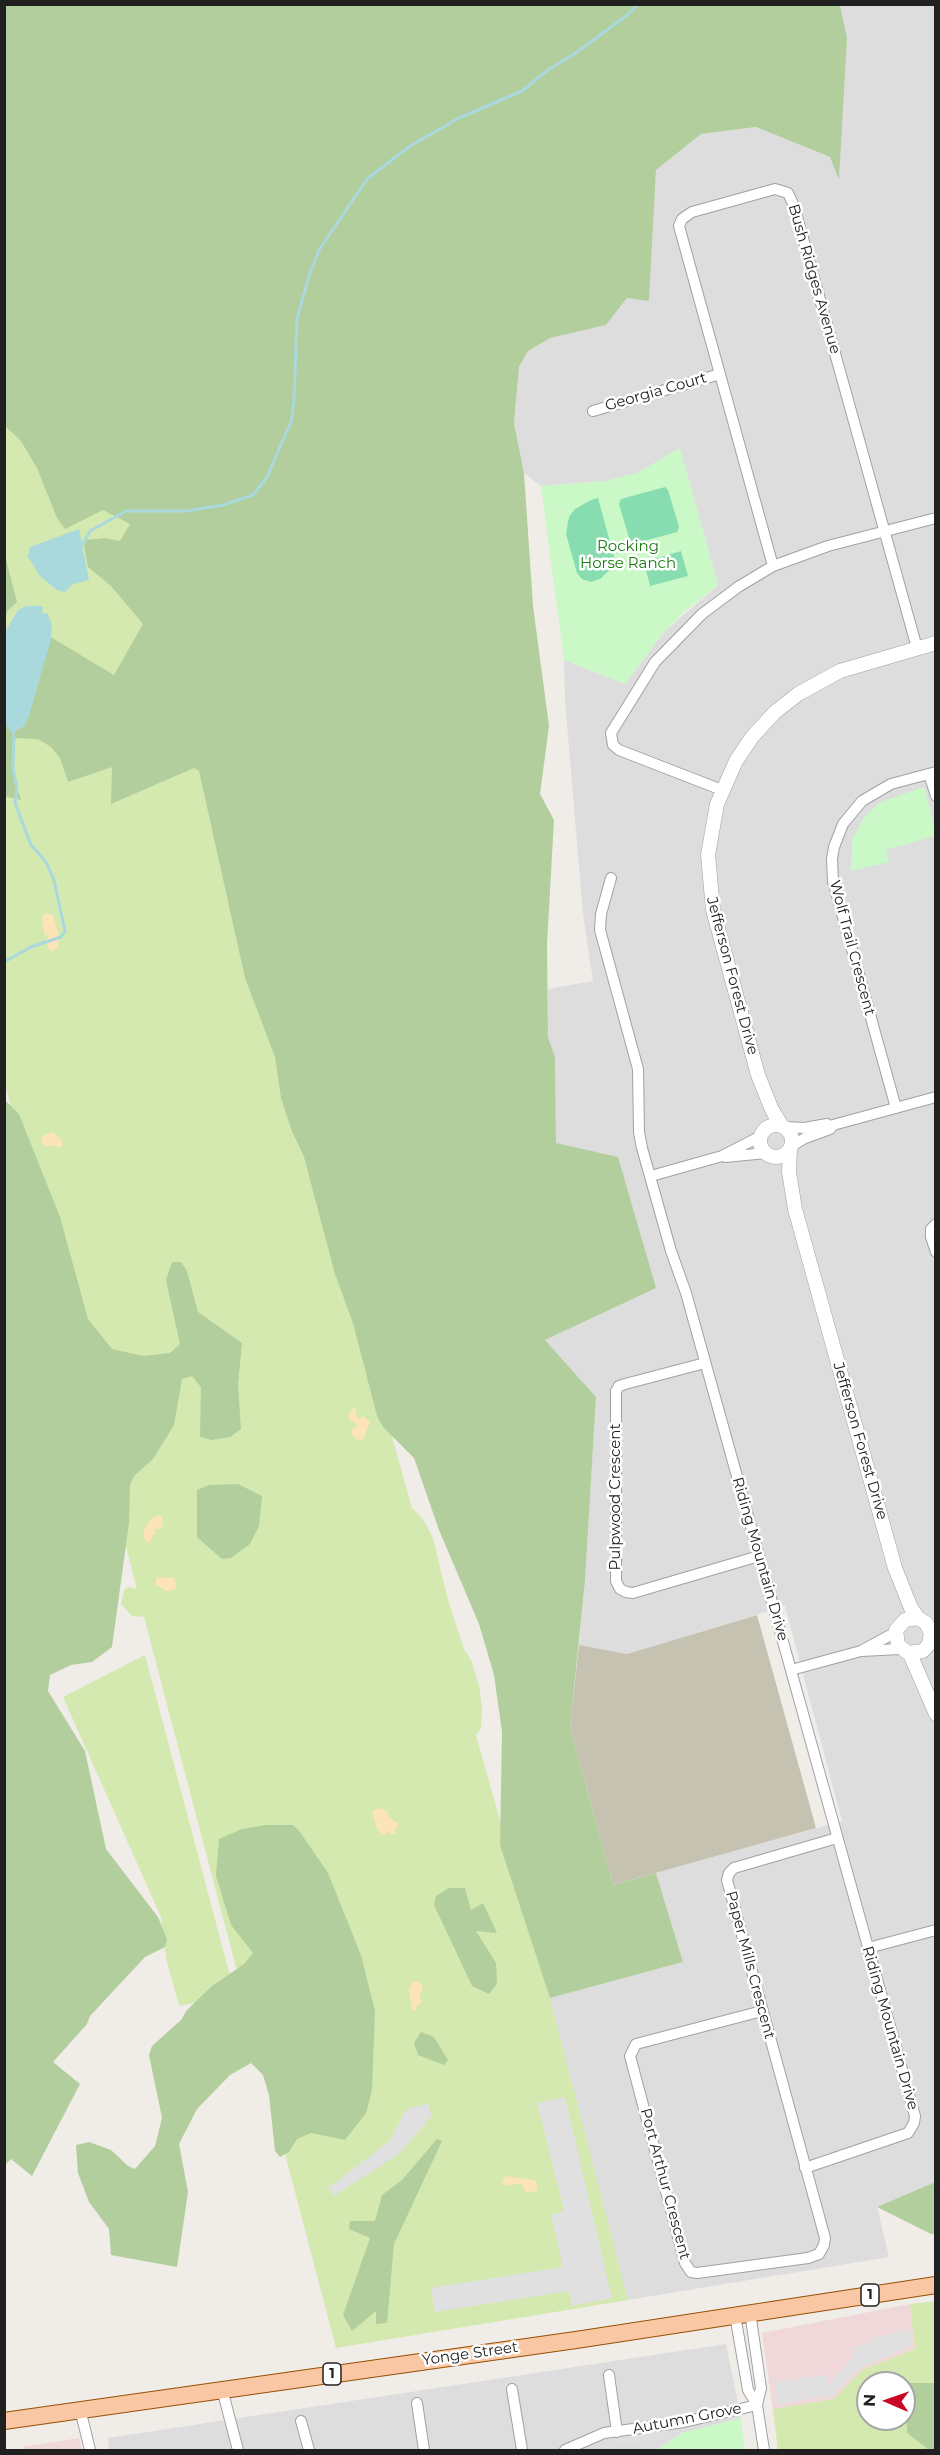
<!DOCTYPE html>
<style>
body{margin:0}
#map{position:relative;width:940px;height:2455px;overflow:hidden;background:#f0ece7;font-family:Montserrat,sans-serif}
canvas{display:block}
.frame{position:absolute;inset:0;border:6px solid #202020;pointer-events:none}
.north{position:absolute;left:856px;top:2371px;width:60px;height:60px;box-sizing:border-box;background:#fff;border:2px solid #a6a6a6;border-radius:50%;rotate:272deg;font-size:16px;font-weight:700;line-height:24px;text-align:center;color:#202020}
.north::after{content:'';display:block;margin:auto;width:21px;height:27px;background:#cb0624;clip-path:polygon(50% 0,100% 100%,50% 72%,0 100%)}
</style>
<div id="map">
<canvas width="940" height="2455"></canvas>
<div class="frame"></div>
<div class="north">N</div>
</div>
<script>
const c = document.querySelector('canvas').getContext('2d');
c.lineJoin = 'round';
function fill(path, color) {
  c.fillStyle = color;
  c.fill(path, 'evenodd');
}
function poly(rows) {
  const path = new Path2D();
  for (const r of rows) {
    if (r.length === 3) {
      path.moveTo(r[0] + r[2], r[1]);
      path.arc(r[0], r[1], r[2], 0, 2 * Math.PI);
      continue;
    }
    path.moveTo(r[0], r[1]);
    for (let i = 2; i < r.length; i += 2) path.lineTo(r[i], r[i + 1]);
  }
  return path;
}
function stroke(path, color, width, dash) {
  c.strokeStyle = color;
  c.lineWidth = width;
  c.lineCap = dash ? 'butt' : 'round';
  c.setLineDash(dash || []);
  c.stroke(path);
}
function label(font, color, halo, rows, align = 'center') {
  c.font = font + ' Montserrat,sans-serif';
  c.lineWidth = 5;
  c.setLineDash([]);
  c.textBaseline = 'middle';
  c.strokeStyle = halo;
  c.fillStyle = color;
  for (const [text, x, y, turn = 0] of rows) {
    c.save();
    c.translate(x, y);
    c.rotate((+turn || 0) * Math.PI / 180);
    c.textAlign = isNaN(turn) ? turn : align;
    if (halo) c.strokeText(text, 0, 0);
    c.fillText(text, 0, 0);
    c.restore();
  }
}
fill(poly([
 [840,5,935,5,935,2182,877,2207,889,2257,628,2300,550,1998,683,1962,656,1873,842,1821,785,1606,627,1654,579,1645,585,1581,596,1397,545,1340,556,1143,555,1057,548,1037,548,989,593,981,583,914,565,700,564,660,625,684,665,631,718,585,680,449,637,473,606,481,541,486,524,473,514,423,519,367,528,351,550,338,606,325,627,298,649,300,656,170,701,134,756,127,830,157,839,178,847,38],
 [726,2344,741,2418,682,2433,657,2450,109,2450,108,2438]
]), '#dedddd');
fill(poly([
 [910,2304,915,2349,862,2370,834,2399,773,2409,762,2333],
 [79,2438,82,2450,24,2450,23,2447]
]), '#f0d7da');
fill(poly([
 [757,1615,816,1828,613,1885,570,1727,579,1645,627,1654]
]), '#c5c2b2');
fill(poly([
 [21,4,186,702,412,1508,423,1519,433,1538,448,1600,464,1649,471,1660,479,1685,482,1709,481,1728,476,1735,550,1998,628,2300,336,2348,144,1617,132,1616,121,1604,124,1590,128,1587,137,1589,5,1084,4,5],
 [145,1655,235,1995,179,2006,166,1958,161,1917,63,1697],
 [935,2301,935,2450,778,2450,773,2409,834,2399,862,2370,915,2349,910,2304],
 [868,2383,904,2383,904,2419,868,2419]
]), '#d4e9af');
fill(poly([
 [5,5,840,5,847,38,839,180,830,157,756,127,701,134,656,170,649,301,627,298,606,325,550,338,528,351,519,367,514,423,524,473,533,606,549,726,540,794,554,820,547,944,548,1037,555,1057,556,1143,618,1157,656,1288,545,1340,596,1397,585,1581,570,1727,613,1885,656,1873,683,1962,550,1998,500,1845,502,1732,494,1675,479,1624,439,1530,414,1458,383,1427,377,1416,353,1323,335,1274,304,1157,291,1129,281,1098,275,1057,245,978,199,771,194,768,111,804,112,767,68,782,60,758,51,747,38,739,13,738,13,775,21,800,4,796,4,719,47,635,114,675,143,624,111,586,88,567,84,546,86,540,105,538,120,541,130,524,103,510,65,529,57,518,37,468,21,441,5,426],
 [5,555,17,602,7,611,5,622],
 [5,1100,19,1114,60,1217,88,1319,112,1349,143,1356,170,1353,180,1344,166,1280,172,1262,181,1262,187,1271,198,1312,242,1343,238,1385,241,1429,230,1437,212,1440,200,1437,201,1387,192,1376,182,1379,174,1425,153,1459,134,1476,130,1485,129,1523,112,1647,92,1662,71,1665,50,1675,48,1691,85,1751,106,1849,158,1917,167,1939,165,1947,145,1957,90,2016,87,2024,53,2062,80,2084,32,2176,11,2159,4,2166],
 [238,1484,262,1496,259,1526,250,1544,231,1558,222,1559,197,1537,197,1490,209,1485],
 [266,1825,293,1825,300,1832,328,1873,361,1955,375,2011,372,2090,366,2113,345,2140,311,2133,297,2139,289,2152,280,2157,275,2151,269,2095,263,2075,251,2063,230,2075,197,2109,179,2144,188,2192,177,2267,111,2255,109,2229,89,2202,78,2173,76,2145,89,2142,111,2150,128,2166,135,2169,155,2146,162,2118,149,2055,152,2046,181,2020,187,2010,212,1986,244,1964,253,1953,231,1925,216,1876,219,1839,242,1829],
 [449,1888,465,1888,471,1910,483,1903,497,1933,476,1931,496,1963,497,1984,489,1994,472,1986,434,1905,436,1896],
 [421,2032,434,2037,448,2060,444,2065,418,2055,414,2043],
 [437,2139,442,2141,394,2244,387,2323,376,2324,376,2311,352,2331,343,2315,370,2238,349,2229,350,2221,375,2221,382,2195,402,2180],
 [935,2182,935,2234,931,2234,877,2207],
 [935,2383,935,2450,929,2450,907,2433,907,2383]
]), '#b3ce9d');
fill(poly([
 [46,913,53,915,58,934,58,948,51,952,47,946,46,940,49,936,45,935,42,921,43,916],
 [52,1132,61,1139,63,1144,61,1148,53,1145,48,1147,41,1143,43,1136],
 [353,1408,356,1409,356,1415,359,1419,363,1416,370,1422,363,1440,356,1439,352,1434,352,1430,358,1426,349,1419,349,1411,352,1411],
 [158,1515,162,1517,163,1524,160,1529,154,1529,155,1533,149,1543,143,1538,144,1530,151,1519],
 [157,1577,174,1578,177,1586,174,1590,167,1591,155,1584],
 [379,1808,387,1811,389,1817,399,1824,395,1830,396,1835,387,1832,385,1835,383,1835,377,1829,372,1812],
 [418,1981,423,1987,422,1992,419,1994,422,2002,417,2006,415,2011,412,2011,409,1989,413,1982],
 [506,2176,535,2180,538,2187,536,2191,527,2193,522,2184,504,2185,502,2181]
]), '#fde4b8');
fill(poly([
 [680,448,718,585,684,612,665,631,625,684,564,660,541,486,606,481,637,473],
 [924,787,935,828,935,836,886,850,889,862,851,871,852,840,865,816,880,802],
 [741,2418,745,2450,657,2450,682,2433]
]), '#caf8c6');
fill(poly([
 [665,487,668,490,679,527,677,532,633,544,630,541,619,504,621,499],
 [598,498,616,564,600,579,591,582,582,579,577,573,566,534,569,517,575,509,591,500],
 [681,551,688,576,650,586,644,562]
]), '#87ddaf');
fill(poly([
 [565,2097,612,2298,572,2306,569,2291,435,2312,431,2288,563,2267,551,2215,564,2211,537,2103],
 [428,2104,432,2116,399,2154,334,2196,328,2188,390,2141,404,2112,412,2107],
 [910,2329,912,2346,860,2368,834,2395,778,2404,774,2382,827,2375,828,2385,853,2357,852,2347,871,2342,873,2338],
 [665,2430,666,2438,617,2445,615,2437]
]), '#e0e0e0');
fill(poly([
 [79,529,89,580,73,584,65,592,57,590,40,576,28,557,30,547],
 [26,606,40,606,43,607,42,614,47,613,52,625,51,639,28,719,25,726,16,730,14,736,5,724,5,632,18,610]
]), '#a9d9dd');
stroke(poly([
 [83,544,90,531,126,511,187,511,223,505,253,495,267,477,291,422,294,400,297,319,309,276,319,250,367,179,410,146,459,118,522,91,549,69,573,55,626,16,638,4],
 [4,962,31,947,61,937,65,931,54,880,46,862,31,845,15,803,17,789,13,768,14,736]
]), '#a9d9dd', 3);
const minor = poly([
 [593,411,720,374],
 [773,566,679,226,682,219,692,212,775,189,788,193,794,206,917,648],
 [929,774,936,796],
 [722,790,619,750,613,745,611,733,655,662,702,614,738,587,773,566,828,546,936,518],
 [611,878,601,914,600,930,638,1069,639,1132,642,1148,671,1251,686,1293,915,2116,914,2123,908,2133,805,2168],
 [896,1108,833,881,832,859,834,847,843,824,862,801,891,784,936,772],
 [785,1127,804,1128,827,1124],
 [792,1146,805,1138,830,1129,833,1125,936,1097],
 [725,1157,766,1153],
 [651,1176,722,1156,761,1136],
 [936,1224,931,1229,931,1237,936,1252],
 [705,1363,625,1384,619,1386,616,1391,616,1581,620,1589,626,1592,633,1593,759,1556],
 [861,1651,900,1649],
 [791,1670,861,1651,896,1632],
 [868,1948,936,1930],
 [762,2011,636,2044,630,2056,685,2263,691,2272,697,2273,808,2258,819,2254,824,2245,825,2238,727,1880,729,1873,734,1868,837,1838],
 [750,2312,761,2388,757,2405,764,2450],
 [735,2315,748,2390,757,2405],
 [609,2375,617,2432],
 [222,2389,238,2450],
 [512,2389,522,2450],
 [417,2403,424,2450],
 [80,2409,90,2450],
 [301,2421,309,2450],
 [565,2450,604,2433,684,2422,757,2405]
]);
const tertiary = poly([
 [776,1141,16],
 [782,1126,772,1110,758,1075,713,910,708,855,717,804,736,761,752,737,775,712,798,694,840,671,936,643],
 [790,1150,789,1172,795,1209,895,1568,911,1608,918,1618,926,1623,931,1633,929,1644,923,1651,908,1653,898,1645,896,1630,905,1620,918,1618],
 [910,1654,936,1714]
]);
const primary = poly([
 [4,2421,576,2340,936,2285]
]);
stroke(minor, '#a1a1a1', 12);
stroke(tertiary, '#a1a1a1', 15);
stroke(primary, '#985004', 18);
stroke(minor, '#fff', 10);
stroke(tertiary, '#fff', 14);
stroke(primary, '#f9c7a3', 16);
for (const [x, y, w] of [
 [870,2295,18],
 [332,2374,18]
]) {
  const box = new Path2D();
  box.roundRect(x - w / 2, y - 11, w, 22, 4.5);
  c.fillStyle = '#fff';
  c.fill(box);
  stroke(box, '#202020', 1.5);
}
label('bold 14px', '#202020', null, [
 ["1",870,2295],
 ["1",332,2374]
]);
label('15px', '#202020', '#fff', [
 ["Bush Ridges Avenue",814,279,74],
 ["Georgia Court",656,392,-16],
 ["Wolf Trail Crescent",852,948,75],
 ["Jefferson Forest Drive",732,976,75],
 ["Jefferson Forest Drive",860,1441,74],
 ["Pulpwood Crescent",616,1497,-90],
 ["Riding Mountain Drive",760,1559,74],
 ["Paper Mills Crescent",750,1965,75],
 ["Riding Mountain Drive",890,2028,74],
 ["Port Arthur Crescent",665,2184,75],
 ["Yonge Street",470,2354,-8],
 ["Autumn Grove",687,2419,-11]
]);
label('15px', '#177d0f', '#fff', [
 ["Rocking",628,547],
 ["Horse Ranch",628,564]
]);
</script>
